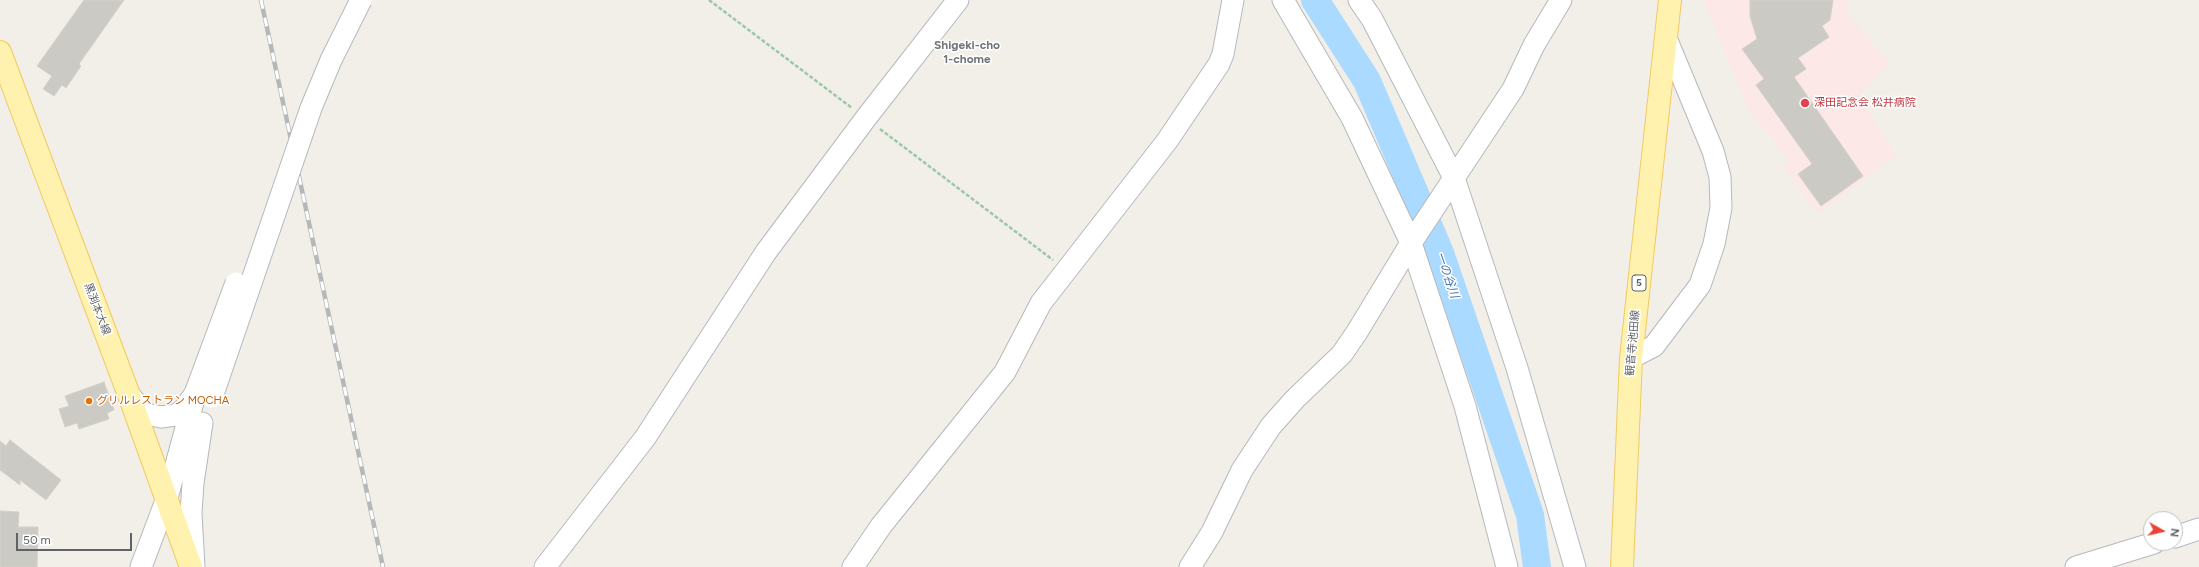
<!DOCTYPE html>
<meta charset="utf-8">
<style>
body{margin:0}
#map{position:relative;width:2199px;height:567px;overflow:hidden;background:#f1efe8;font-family:Figtree,sans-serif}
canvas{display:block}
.north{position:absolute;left:2143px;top:511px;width:40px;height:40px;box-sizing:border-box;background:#fff;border:1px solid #bfc1c3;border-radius:50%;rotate:98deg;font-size:11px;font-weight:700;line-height:16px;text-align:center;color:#5f6368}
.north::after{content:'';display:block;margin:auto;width:14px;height:18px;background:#ea4335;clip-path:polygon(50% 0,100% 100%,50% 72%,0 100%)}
.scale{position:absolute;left:16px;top:533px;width:116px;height:18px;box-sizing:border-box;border:2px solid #5f6368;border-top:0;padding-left:5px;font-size:12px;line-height:14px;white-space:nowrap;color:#5f6368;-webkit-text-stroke:3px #fff;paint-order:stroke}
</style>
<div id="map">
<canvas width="2199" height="567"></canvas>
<div class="north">N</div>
<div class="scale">50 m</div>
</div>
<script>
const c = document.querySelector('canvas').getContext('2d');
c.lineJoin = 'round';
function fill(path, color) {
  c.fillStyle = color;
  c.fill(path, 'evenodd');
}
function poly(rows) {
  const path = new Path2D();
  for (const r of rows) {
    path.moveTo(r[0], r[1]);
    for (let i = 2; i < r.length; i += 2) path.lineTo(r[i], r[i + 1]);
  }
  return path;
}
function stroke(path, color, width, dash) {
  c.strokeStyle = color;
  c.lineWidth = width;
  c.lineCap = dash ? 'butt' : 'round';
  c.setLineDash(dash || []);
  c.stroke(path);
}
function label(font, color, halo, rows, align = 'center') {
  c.font = font + ' Figtree,"Noto Sans JP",sans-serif';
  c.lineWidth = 3;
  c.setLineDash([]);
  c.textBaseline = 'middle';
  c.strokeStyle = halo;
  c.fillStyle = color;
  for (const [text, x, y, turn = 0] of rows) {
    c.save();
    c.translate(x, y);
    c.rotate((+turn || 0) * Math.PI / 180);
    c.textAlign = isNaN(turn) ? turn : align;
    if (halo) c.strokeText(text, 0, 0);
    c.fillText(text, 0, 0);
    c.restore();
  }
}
fill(poly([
 [1703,0,1848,0,1848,14,1889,63,1859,95,1896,155,1818,214,1783,165,1789,160,1749,111]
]), '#fce8e6');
stroke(poly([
 [1315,0,1367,81,1440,253,1530,515,1537,567]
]), '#aadaff', 28);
const building = poly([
 [84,0,124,0,79,64,81,66,66,88,62,85,54,96,43,89,52,76,37,66,84,0],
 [1750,0,1833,0,1830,20,1822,26,1829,37,1798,58,1806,69,1794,77,1863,176,1821,206,1798,174,1812,164,1756,85,1764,79,1742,49,1757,39,1750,16,1750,0],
 [104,382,114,410,107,413,109,419,79,429,77,423,65,427,59,409,69,406,65,396,104,382],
 [10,440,61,480,46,500,20,480,20,485,0,470,0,441,6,446,10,440],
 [0,511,19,512,18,527,38,527,37,567,0,567,0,511]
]);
fill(building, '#cccac5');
stroke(building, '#d6d1c6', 1);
const minor = poly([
 [1283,0,1352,118,1411,243,1465,406,1507,567],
 [1359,0,1372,19,1454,178,1517,368,1575,567],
 [1631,358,1654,346,1700,285,1714,244,1721,208,1720,177,1713,151,1666,38],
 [129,395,146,414,161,417,176,415,185,408,194,395],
 [2175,537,2199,529],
 [141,567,167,498,196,391],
 [194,567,191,513,193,483,202,423],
 [545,567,645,438,766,252,866,118,958,0],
 [853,567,881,526,1005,372,1041,303,1167,141,1219,64,1223,54,1233,0],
 [1190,567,1212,532,1242,470,1271,426,1295,399,1342,354,1357,332,1411,243,1513,89,1534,45,1561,0],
 [2076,567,2154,543]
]);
const major = poly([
 [0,52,129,395,191,567],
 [1622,567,1631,358,1670,0]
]);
stroke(minor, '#b5b8bc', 23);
stroke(major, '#f2c960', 24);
stroke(poly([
 [709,0,852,108],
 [880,129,1053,260]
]), '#9cc7a9', 2.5, [4, 2]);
stroke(minor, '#fff', 21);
stroke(major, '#fff2af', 22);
const rail = poly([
 [261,0,383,567]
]);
stroke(rail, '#b6b7b8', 4.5);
stroke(rail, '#fff', 3, [9]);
const minorBridge = poly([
 [196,391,236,283],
 [212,397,311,108,331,60,361,0]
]);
stroke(minorBridge, '#b5b8bc', 23, []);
stroke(minorBridge, '#fff', 21);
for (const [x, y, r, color] of [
 [1805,103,5,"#e0444e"],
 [89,401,4,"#e8710a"]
]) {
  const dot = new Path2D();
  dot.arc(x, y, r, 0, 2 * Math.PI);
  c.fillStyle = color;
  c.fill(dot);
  stroke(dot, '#fff', 1.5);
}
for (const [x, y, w] of [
 [1639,283,14]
]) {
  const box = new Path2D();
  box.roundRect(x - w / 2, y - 8, w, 16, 3);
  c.fillStyle = '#fff';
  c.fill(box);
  stroke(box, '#5f6368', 1);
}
label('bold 10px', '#5f6368', null, [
 ["5",1639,283]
]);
label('11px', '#be3a42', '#fff', [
 ["深田記念会 松井病院",1814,103]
], 'left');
label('11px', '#5f6368', '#fff', [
 ["黒渕本大線",97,309,69],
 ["観音寺池田線",1633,343,-85]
]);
label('11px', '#c56008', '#fff', [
 ["グリルレストラン MOCHA",97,401]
], 'left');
label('bold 12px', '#70757a', '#fff', [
 ["Shigeki-cho",967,45],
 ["1-chome",967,59]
]);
label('italic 12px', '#4174aa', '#fff', [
 ["一の谷川",1447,275,71]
]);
</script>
